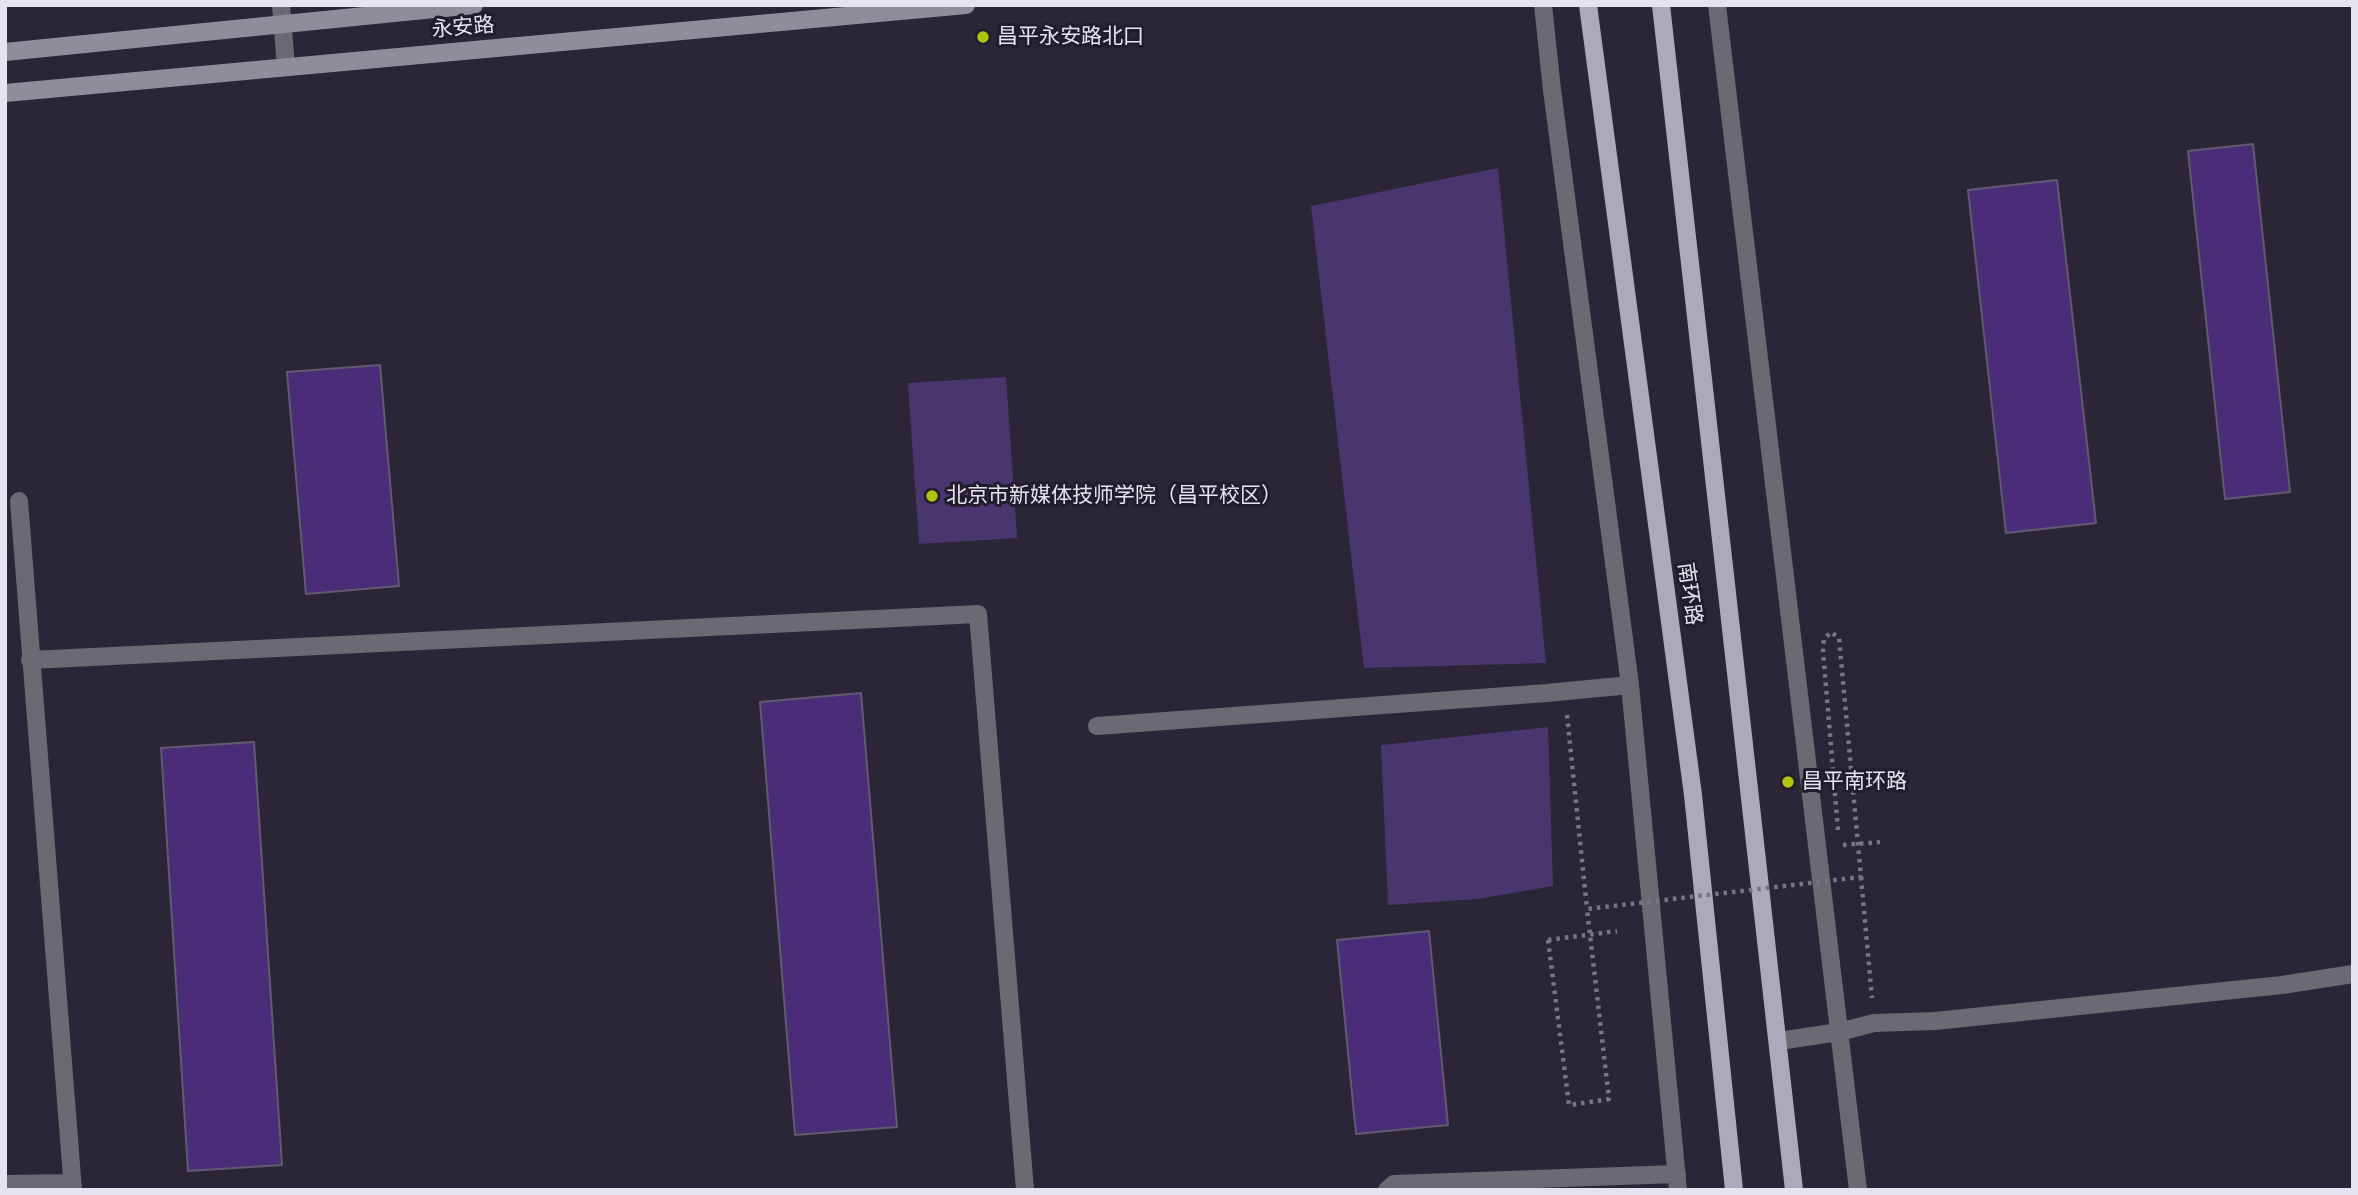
<!DOCTYPE html>
<meta charset="utf-8">
<style>
body{margin:0}
#map{position:relative;width:2358px;height:1195px;overflow:hidden;background:#2b2637;font-family:Bitter,serif}
canvas{display:block}
.frame{position:absolute;inset:0;border:7px solid #e6e3ef;pointer-events:none}
</style>
<div id="map">
<canvas width="2358" height="1195"></canvas>
<div class="frame"></div>
</div>
<script>
const c = document.querySelector('canvas').getContext('2d');
c.lineJoin = 'round';
function fill(path, color) {
  c.fillStyle = color;
  c.fill(path, 'evenodd');
}
function poly(rows) {
  const path = new Path2D();
  for (const r of rows) {
    path.moveTo(r[0], r[1]);
    for (let i = 2; i < r.length; i += 2) path.lineTo(r[i], r[i + 1]);
  }
  return path;
}
function stroke(path, color, width, dash) {
  c.strokeStyle = color;
  c.lineWidth = width;
  c.lineCap = dash ? 'butt' : 'round';
  c.setLineDash(dash || []);
  c.stroke(path);
}
function label(font, color, halo, rows, align = 'center') {
  c.font = font + ' Bitter,"Noto Sans SC",serif';
  c.lineWidth = 6;
  c.setLineDash([]);
  c.textBaseline = 'middle';
  c.strokeStyle = halo;
  c.fillStyle = color;
  for (const [text, x, y, turn = 0] of rows) {
    c.save();
    c.translate(x, y);
    c.rotate((+turn || 0) * Math.PI / 180);
    c.textAlign = isNaN(turn) ? turn : align;
    if (halo) c.strokeText(text, 0, 0);
    c.fillText(text, 0, 0);
    c.restore();
  }
}
fill(poly([
 [1498,168,1546,663,1364,668,1311,206],
 [1006,377,1017,538,919,544,908,383],
 [1548,727,1553,886,1478,899,1388,905,1381,745]
]), '#4a366e');
const building = poly([
 [2253,144,2290,492,2225,499,2188,151,2253,144],
 [2057,180,2096,523,2006,533,1968,190,2057,180],
 [380,365,399,586,306,594,287,372,380,365],
 [861,693,897,1127,795,1135,760,702,861,693],
 [254,742,282,1165,188,1171,161,748,254,742],
 [1429,931,1448,1125,1356,1134,1337,940,1429,931]
]);
fill(building, '#4b2c79');
stroke(building, '#605b6e', 2);
stroke(poly([
 [1567,715,1587,909],
 [1843,845,1880,842],
 [1861,877,1872,998],
 [1548,940,1617,931]
]), '#797583', 4.5, [3.5, 5]);
stroke(poly([
 [281,5,286,67],
 [1543,5,1552,90,1630,685,1678,1190],
 [1717,5,1858,1190],
 [19,501,73,1190],
 [30,660,978,614,1025,1190],
 [1097,726,1547,693,1630,685],
 [1779,1041,1839,1032,1874,1023,1935,1021,2282,985,2353,974],
 [5,1184,72,1183],
 [1387,1190,1394,1184,1677,1174]
]), '#6b6972', 18);
stroke(poly([
 [5,52,474,5],
 [5,93,966,5]
]), '#908d9b', 18);
stroke(poly([
 [1588,5,1693,795,1734,1190],
 [1661,5,1794,1190]
]), '#ada8ba', 18);
stroke(poly([
 [1548,940,1569,1105,1609,1099,1587,909,1861,877,1839,638,1831,632,1824,639,1823,651,1838,830]
]), '#797583', 4.5, [3.5, 5]);
for (const [x, y, r, color] of [
 [983,37,7,"#adc60f"],
 [932,496,7,"#adc60f"],
 [1788,782,7,"#adc60f"]
]) {
  const dot = new Path2D();
  dot.arc(x, y, r, 0, 2 * Math.PI);
  c.fillStyle = color;
  c.fill(dot);
  stroke(dot, '#221d2d', 2.5);
}
label('21px', '#e6e3ef', '#221d2d', [
 ["永安路",463,28,-5],
 ["南环路",1689,594,82]
]);
label('21px', '#e6e3ef', '#221d2d', [
 ["昌平永安路北口",997,37],
 ["北京市新媒体技师学院（昌平校区）",946,496],
 ["昌平南环路",1802,782]
], 'left');
</script>
